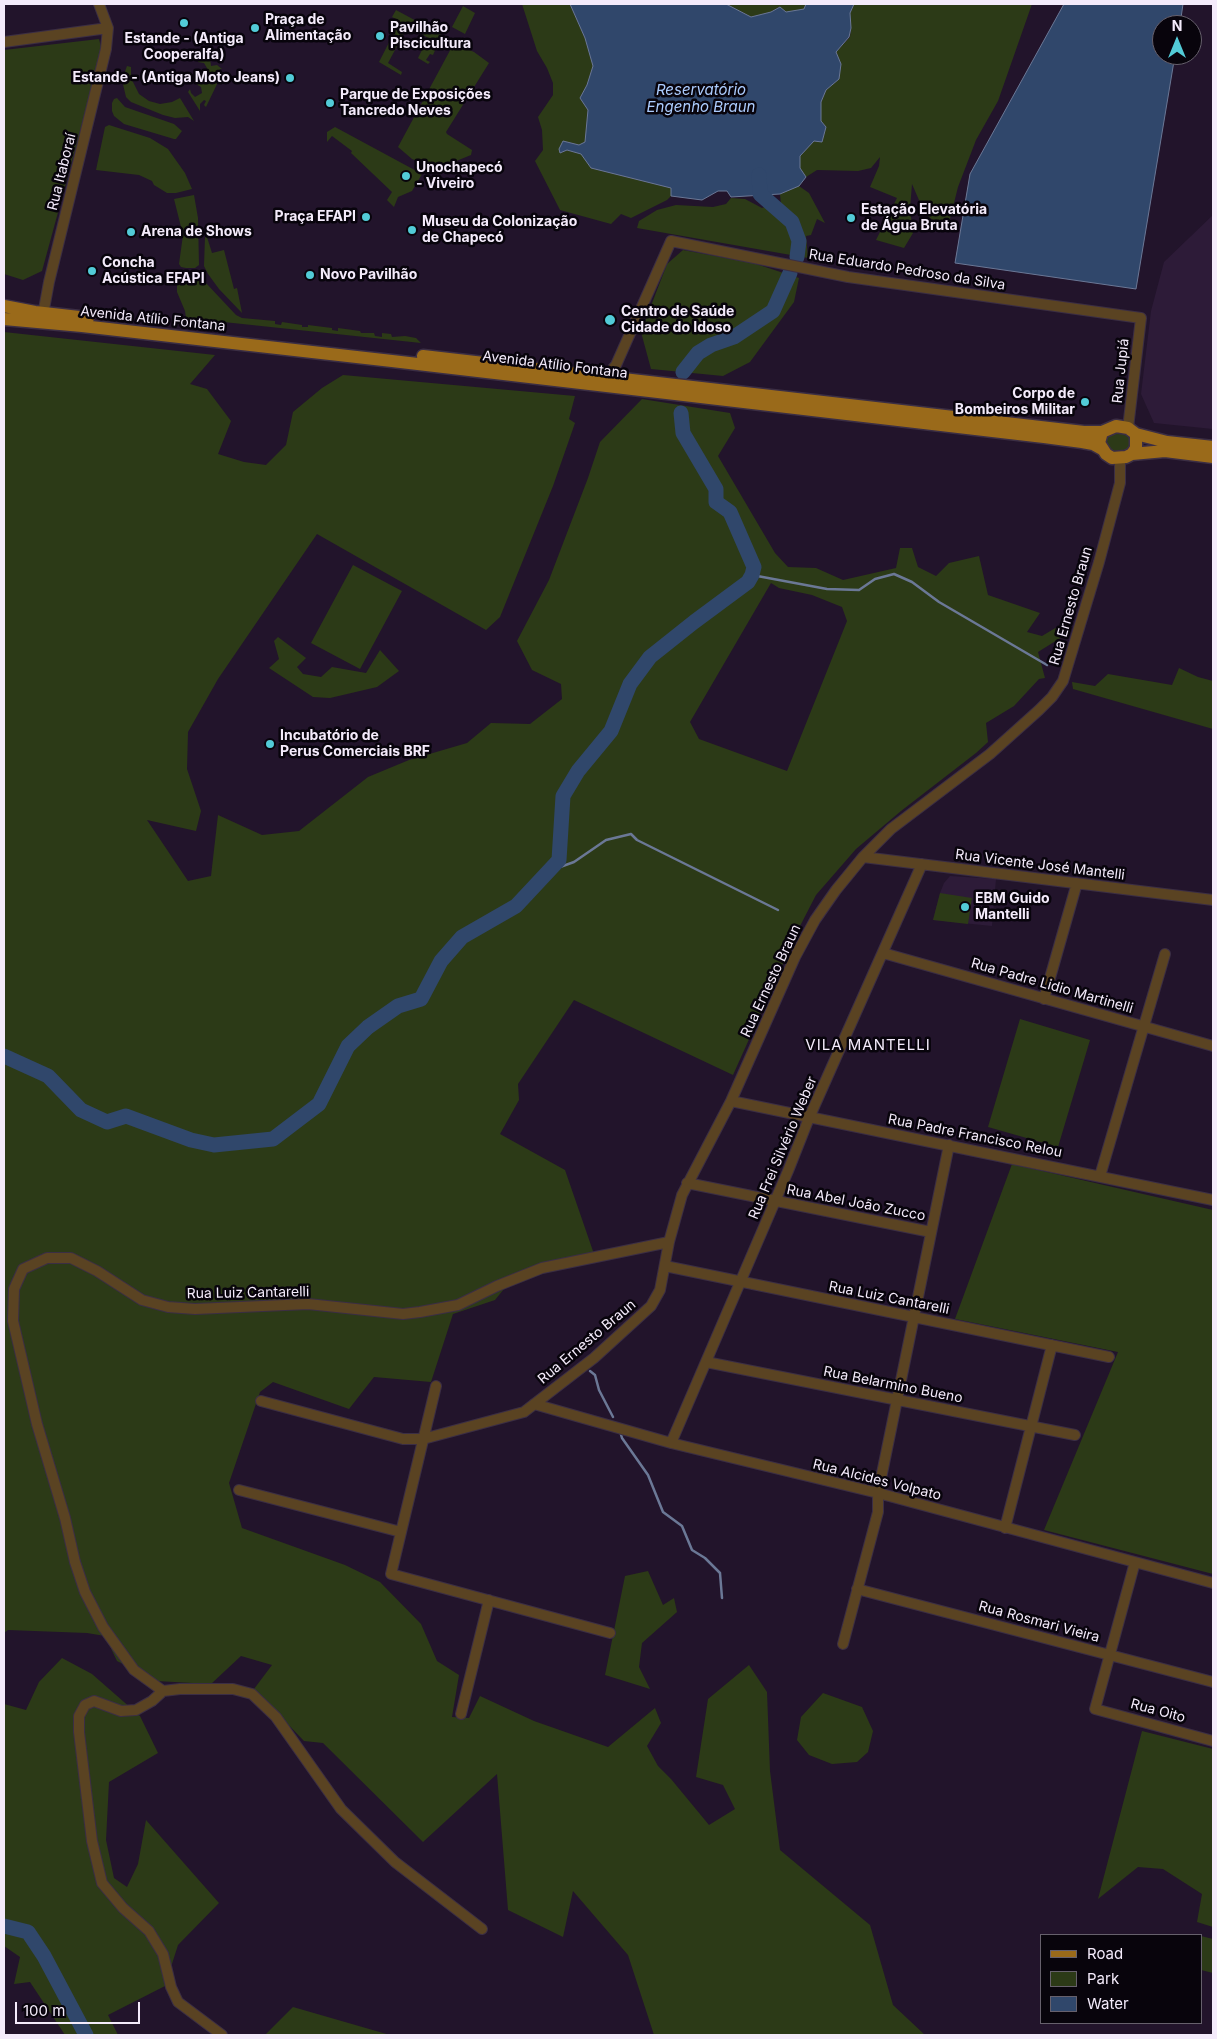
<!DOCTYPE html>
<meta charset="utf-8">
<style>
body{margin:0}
#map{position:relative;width:1217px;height:2039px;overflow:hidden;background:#22142b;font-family:Inter,sans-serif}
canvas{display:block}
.frame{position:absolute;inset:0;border:5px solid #f4ebfb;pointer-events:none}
.legend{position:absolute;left:1040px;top:1934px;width:162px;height:90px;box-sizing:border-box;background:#08040c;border:1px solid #66606c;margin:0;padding:6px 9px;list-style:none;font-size:15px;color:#f4ebfb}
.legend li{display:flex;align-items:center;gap:10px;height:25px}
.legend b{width:25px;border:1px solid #66606c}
.north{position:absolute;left:1152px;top:15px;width:50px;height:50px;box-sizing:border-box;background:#08040c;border:1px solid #66606c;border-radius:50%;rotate:0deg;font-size:14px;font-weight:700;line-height:20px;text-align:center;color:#f4ebfb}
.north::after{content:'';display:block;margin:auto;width:18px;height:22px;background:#52cbd7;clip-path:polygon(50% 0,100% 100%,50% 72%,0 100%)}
.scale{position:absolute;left:15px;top:2002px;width:125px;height:22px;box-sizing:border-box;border:2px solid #f4ebfb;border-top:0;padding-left:6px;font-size:15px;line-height:18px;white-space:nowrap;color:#f4ebfb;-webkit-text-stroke:4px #08040c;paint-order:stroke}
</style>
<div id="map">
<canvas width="1217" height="2039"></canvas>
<div class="frame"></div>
<ul class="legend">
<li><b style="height:6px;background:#9a6a1a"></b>Road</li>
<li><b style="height:14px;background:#2c3a17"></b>Park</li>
<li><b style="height:14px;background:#30476b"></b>Water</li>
</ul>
<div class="north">N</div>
<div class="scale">100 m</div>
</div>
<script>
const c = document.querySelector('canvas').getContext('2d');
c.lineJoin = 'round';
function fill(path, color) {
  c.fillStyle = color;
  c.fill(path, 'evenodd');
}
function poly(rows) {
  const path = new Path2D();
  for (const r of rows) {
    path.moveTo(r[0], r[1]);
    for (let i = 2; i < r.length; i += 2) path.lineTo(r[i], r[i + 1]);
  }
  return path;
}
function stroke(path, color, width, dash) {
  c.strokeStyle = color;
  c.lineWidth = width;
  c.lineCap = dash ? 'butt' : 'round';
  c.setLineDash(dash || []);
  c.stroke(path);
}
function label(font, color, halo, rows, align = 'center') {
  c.font = font + ' Inter,sans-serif';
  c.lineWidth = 5;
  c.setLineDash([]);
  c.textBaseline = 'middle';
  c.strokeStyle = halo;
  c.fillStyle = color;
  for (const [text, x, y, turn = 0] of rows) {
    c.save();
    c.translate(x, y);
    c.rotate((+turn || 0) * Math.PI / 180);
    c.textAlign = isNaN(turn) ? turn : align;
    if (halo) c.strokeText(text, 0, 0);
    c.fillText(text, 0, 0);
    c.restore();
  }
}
fill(poly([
 [1213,215,1213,429,1154,423,1141,394,1151,311,1164,262],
 [950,876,996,879,992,926,933,920,940,893,944,883]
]), '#2d1b38');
fill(poly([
 [522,4,570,4,585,38,593,66,587,85,580,98,588,109,585,142,579,145,563,141,561,153,567,150,582,154,591,168,671,188,671,196,667,200,631,218,621,214,611,224,560,210,535,161,543,150,542,130,538,117,553,95,553,83,547,68,537,51],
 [726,4,806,4,804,9,786,12,779,7,771,12,751,17],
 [854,4,1032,4,998,101,976,140,958,187,947,231,925,214,912,184,910,209,913,233,904,248,876,240,897,198,870,187,879,166,880,157,871,168,858,171,817,170,806,177,800,168,800,156,814,141,822,142,826,127,821,121,821,102,826,90,839,79,841,64,836,52,850,37,851,28,850,13],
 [463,6,475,13,465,34,452,27],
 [396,10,422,24,418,31,408,26,388,63,402,72,401,75,379,62,400,21,392,17],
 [425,25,434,30,436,33,437,31,440,33,442,37,441,40,438,39,434,45,437,46,433,55,430,54,426,60,430,62,428,64,418,58,428,38,420,33],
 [99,39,102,51,42,271,23,280,4,274,4,50],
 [454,43,474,52,489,63,446,132,447,134,472,150,471,155,439,168,435,168,412,159,398,147],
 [200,53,210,58,211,66,217,65,222,69,220,69,218,74,221,77,219,80,216,79,215,81,218,82,206,107,204,105,206,101,204,100,200,104,200,111,188,92,190,89,191,93,195,97,202,93,201,87,196,84,198,76,205,72,207,68,204,63,198,62],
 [127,66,131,67,131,78,139,94,149,101,160,104,172,102,180,98,194,121,188,117,175,118,163,115,131,102,126,97,122,80],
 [117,98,125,107,174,124,182,131,176,139,174,139,124,124,114,116,112,111,112,103,114,99],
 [109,125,150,138,168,149,185,173,192,189,176,193,167,193,154,185,152,181,139,175,96,170,105,127],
 [335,127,422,174,412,191,398,197,394,207,387,200,392,192,351,153,352,151,332,136,327,142,327,132],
 [799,186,809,193,825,223,817,219,811,235,806,236,808,258,637,228,639,221,657,210,676,205,713,207,726,204,731,198,745,199,762,208,773,204,781,204,780,194],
 [194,195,198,218,199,265,195,268,186,268,181,267,179,264,183,235,174,199],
 [205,237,207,237,212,253,224,250,234,289,237,288,242,313,219,289,208,274,204,266],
 [683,250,753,263,799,278,794,302,750,362,723,376,651,369,641,332,667,264],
 [181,274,205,282,236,315,242,318,275,321,275,324,281,325,282,322,302,325,302,327,308,327,308,325,332,328,332,330,338,331,338,328,360,331,361,333,374,333,375,336,382,337,382,333,391,334,392,337,405,336,416,338,421,343,186,318,185,311,177,292,177,277,178,275],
 [4,332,215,355,190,384,207,389,231,421,218,454,244,462,266,465,286,445,293,412,322,388,343,375,575,396,569,419,575,423,553,486,500,617,486,630,317,534,218,679,188,732,187,769,201,811,196,831,147,820,188,881,211,876,218,815,262,835,299,831,368,777,409,760,467,743,491,723,530,724,562,699,561,684,532,670,517,641,549,580,588,478,600,442,642,399,730,413,735,428,718,456,775,553,788,567,816,568,843,580,896,568,900,548,912,548,918,567,936,576,949,563,979,556,988,595,1040,613,1027,632,1042,636,1067,621,1062,637,1038,652,1045,678,1039,679,1014,706,986,723,988,742,976,753,901,811,856,849,816,895,799,928,733,1075,574,1000,518,1084,519,1100,500,1134,565,1170,594,1254,508,1284,495,1300,453,1314,431,1382,374,1377,349,1409,273,1382,260,1392,229,1483,242,1528,345,1565,380,1582,421,1624,437,1661,459,1675,452,1717,469,1718,480,1696,534,1721,608,1747,655,1708,661,1723,647,1746,658,1766,671,1779,709,1825,735,1809,723,1785,696,1777,708,1699,749,1665,767,1692,770,1771,780,1850,870,1925,893,2005,925,2035,654,2035,628,1955,573,1891,563,1937,508,1910,497,1774,423,1842,323,1743,304,1741,254,1689,272,1665,241,1656,211,1684,156,1681,117,1661,105,1636,87,1633,8,1630,4,1633],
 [771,583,779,588,812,595,842,607,847,621,787,771,699,739,690,722],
 [1115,432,1130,436,1130,446,1126,450,1114,452,1109,450,1104,438],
 [353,565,402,591,360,669,311,643],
 [278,637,306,658,297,667,303,674,321,677,332,667,366,673,380,650,399,671,377,687,330,698,313,697,269,668,279,659,274,641],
 [1179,668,1198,677,1213,681,1213,729,1073,689,1072,682,1095,686,1108,674,1172,685],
 [940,893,972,898,968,924,933,920],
 [1020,1019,1090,1040,1058,1147,988,1127],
 [1012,1164,1213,1210,1213,1574,1044,1530,1118,1352,955,1319],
 [648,1571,663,1605,674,1598,677,1612,642,1643,639,1667,650,1689,605,1675,625,1576],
 [62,1658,92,1674,140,1716,158,1753,109,1782,106,1840,114,1878,127,1887,138,1864,146,1820,219,1903,178,1945,165,1986,108,2015,118,2035,65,2035,30,1982,14,1984,20,1957,4,1946,4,1704,26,1710,39,1682],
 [823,1693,862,1707,873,1731,868,1752,857,1762,832,1764,809,1755,797,1740,801,1717],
 [1142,1731,1213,1749,1213,1927,1197,1922,1202,1894,1163,1869,1138,1867,1098,1899],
 [1201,1936,1213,1939,1213,1973,1201,1970],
 [293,2007,390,2035,265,2035]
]), '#2c3a17');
const water = poly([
 [570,4,726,4,751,17,771,12,780,7,786,12,804,9,806,4,854,4,850,13,851,28,849,37,836,52,841,64,839,79,826,90,821,102,821,121,826,127,822,142,814,141,800,156,800,168,806,177,799,186,780,194,731,197,727,191,718,191,702,200,671,196,671,188,591,168,581,154,567,150,560,153,559,149,563,141,579,145,585,142,588,110,580,98,587,85,593,66,585,38,570,4],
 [1064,4,1183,4,1180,25,1162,25,1162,55,1175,55,1136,289,955,263,970,174,1064,4]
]);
fill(water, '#30476b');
stroke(water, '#6b7896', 1);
stroke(poly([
 [752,575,827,589,859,590,875,579,894,574,912,582,939,602,1047,665],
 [549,871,574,862,606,840,631,834,637,840,778,910],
 [590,1371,595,1375,599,1390,613,1417],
 [620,1431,622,1438,648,1475,663,1512,682,1526,692,1550,705,1558,720,1573,722,1598]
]), '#6b7896', 2.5);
stroke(poly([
 [759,175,760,194,792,222,799,241,797,257],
 [683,372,698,353,711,345,734,337,773,311,790,273],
 [4,1056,48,1076,81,1110,107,1122,126,1116,191,1140,214,1145,273,1139,319,1104,348,1046,368,1027,398,1006,421,999,441,961,462,937,516,906,559,860,563,796,578,771,611,731,630,684,650,657,694,622,748,582,752,575,754,567,730,512,716,502,716,489,683,433,681,413],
 [4,1926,28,1932,44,1956,86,2035]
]), '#30476b', 15);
const minor = poly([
 [4,42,108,28],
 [42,320,49,282,106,49,108,28,99,4],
 [603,380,616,365,671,241,848,277,1141,318,1128,428],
 [863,857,1213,900],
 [883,953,1213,1046],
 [1044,999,1077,883],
 [731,1101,1213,1200],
 [1100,1176,1165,954],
 [687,1183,931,1232],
 [665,1266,1109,1357],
 [706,1362,1075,1435],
 [436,1386,391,1574,610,1633],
 [261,1401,403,1439,423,1439,524,1412,594,1358,651,1306,660,1290,669,1242,682,1195,731,1101,795,957,815,920,836,890,863,857,891,829,990,754,1039,710,1052,697,1063,681,1099,562,1120,483,1120,459],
 [534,1404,671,1443,878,1493,1213,1583],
 [671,1443,788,1171,809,1118,922,864],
 [239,1490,401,1532],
 [1005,1528,1052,1345],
 [1135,1562,1095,1709,1213,1741],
 [857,1589,1213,1682],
 [843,1644,878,1512,878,1493,949,1145],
 [163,1691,134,1670,103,1627,85,1592,75,1562,65,1518,37,1424,13,1321,14,1289,23,1269,47,1258,71,1258,97,1271,142,1300,168,1307,195,1309,308,1304,403,1314,420,1312,458,1305,497,1286,542,1268,669,1242],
 [461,1714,489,1600],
 [222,2035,178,2002,171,1987,163,1954,149,1931,123,1908,102,1883,92,1841,79,1732,79,1716,85,1705,94,1701,121,1711,136,1710,152,1701,163,1691,180,1689,233,1689,252,1694,276,1717,341,1809,395,1862,482,1929]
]);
const major = poly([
 [4,306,35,312,88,318],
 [4,319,82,326,392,361,1044,437,1082,442,1093,444,1102,449],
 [423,356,1084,432,1102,432],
 [1116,426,1128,428,1136,434,1136,448,1132,454,1126,457,1112,458,1106,454,1099,443,1102,432,1116,426],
 [1136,434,1167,442,1213,447],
 [1132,454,1165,451,1213,457]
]);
stroke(minor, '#3b2e44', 12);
stroke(major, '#3b2e44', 15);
stroke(minor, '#5a4322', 10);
stroke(major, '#9a6a1a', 12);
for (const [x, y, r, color] of [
 [184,23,5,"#52cbd7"],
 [255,28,5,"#52cbd7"],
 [380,36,5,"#52cbd7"],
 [290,78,5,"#52cbd7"],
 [330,103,5,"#52cbd7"],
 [406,176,5,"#52cbd7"],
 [366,217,5,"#52cbd7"],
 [851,218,5,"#52cbd7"],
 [412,230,5,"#52cbd7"],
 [131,232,5,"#52cbd7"],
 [92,271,5,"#52cbd7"],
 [310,275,5,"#52cbd7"],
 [610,320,6,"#52cbd7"],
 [1085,402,5,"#52cbd7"],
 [270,744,5,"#52cbd7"],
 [965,907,5,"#52cbd7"]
]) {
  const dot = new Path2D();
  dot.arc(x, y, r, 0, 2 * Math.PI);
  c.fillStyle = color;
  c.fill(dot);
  stroke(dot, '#08040c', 2);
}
label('bold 14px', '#f4ebfb', '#08040c', [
 ["Praça de",265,20],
 ["Alimentação",265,36],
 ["Pavilhão",390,28],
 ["Piscicultura",390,44],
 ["Estande - (Antiga",184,39,"center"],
 ["Cooperalfa)",184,55,"center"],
 ["Estande - (Antiga Moto Jeans)",280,78,"right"],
 ["Parque de Exposições",340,95],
 ["Tancredo Neves",340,111],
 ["Unochapecó",416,168],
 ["- Viveiro",416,184],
 ["Estação Elevatória",861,210],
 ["de Água Bruta",861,226],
 ["Praça EFAPI",356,217,"right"],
 ["Museu da Colonização",422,222],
 ["de Chapecó",422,238],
 ["Arena de Shows",141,232],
 ["Concha",102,263],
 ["Acústica EFAPI",102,279],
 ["Novo Pavilhão",320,275],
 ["Centro de Saúde",621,312],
 ["Cidade do Idoso",621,328],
 ["Corpo de",1075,394,"right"],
 ["Bombeiros Militar",1075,410,"right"],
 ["Incubatório de",280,736],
 ["Perus Comerciais BRF",280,752],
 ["EBM Guido",975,899],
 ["Mantelli",975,915]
], 'left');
label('14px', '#f4ebfb', '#08040c', [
 ["Rua Itaboraí",62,172,-76],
 ["Rua Eduardo Pedroso da Silva",907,270,9],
 ["Avenida Atílio Fontana",153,319,6],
 ["Avenida Atílio Fontana",555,365,7],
 ["Rua Jupiá",1121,371,-84],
 ["Rua Ernesto Braun",1071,606,-74],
 ["Rua Vicente José Mantelli",1040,865,7],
 ["Rua Ernesto Braun",771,981,-65],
 ["Rua Padre Lidio Martinelli",1052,986,16],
 ["Rua Padre Francisco Relou",975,1136,11],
 ["Rua Frei Silvério Weber",783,1148,-67],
 ["Rua Abel João Zucco",856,1203,11],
 ["Rua Luiz Cantarelli",248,1293,-1],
 ["Rua Luiz Cantarelli",889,1298,11],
 ["Rua Ernesto Braun",587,1342,-40],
 ["Rua Belarmino Bueno",893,1385,11],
 ["Rua Alcides Volpato",877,1480,14],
 ["Rua Rosmari Vieira",1039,1622,15],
 ["Rua Oito",1158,1711,15]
]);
label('italic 15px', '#acccfe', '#08040c', [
 ["Reservatório",701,90],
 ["Engenho Braun",701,107]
]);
c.letterSpacing = '1px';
label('15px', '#f4ebfb', '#08040c', [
 ["VILA MANTELLI",868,1045]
]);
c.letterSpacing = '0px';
</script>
